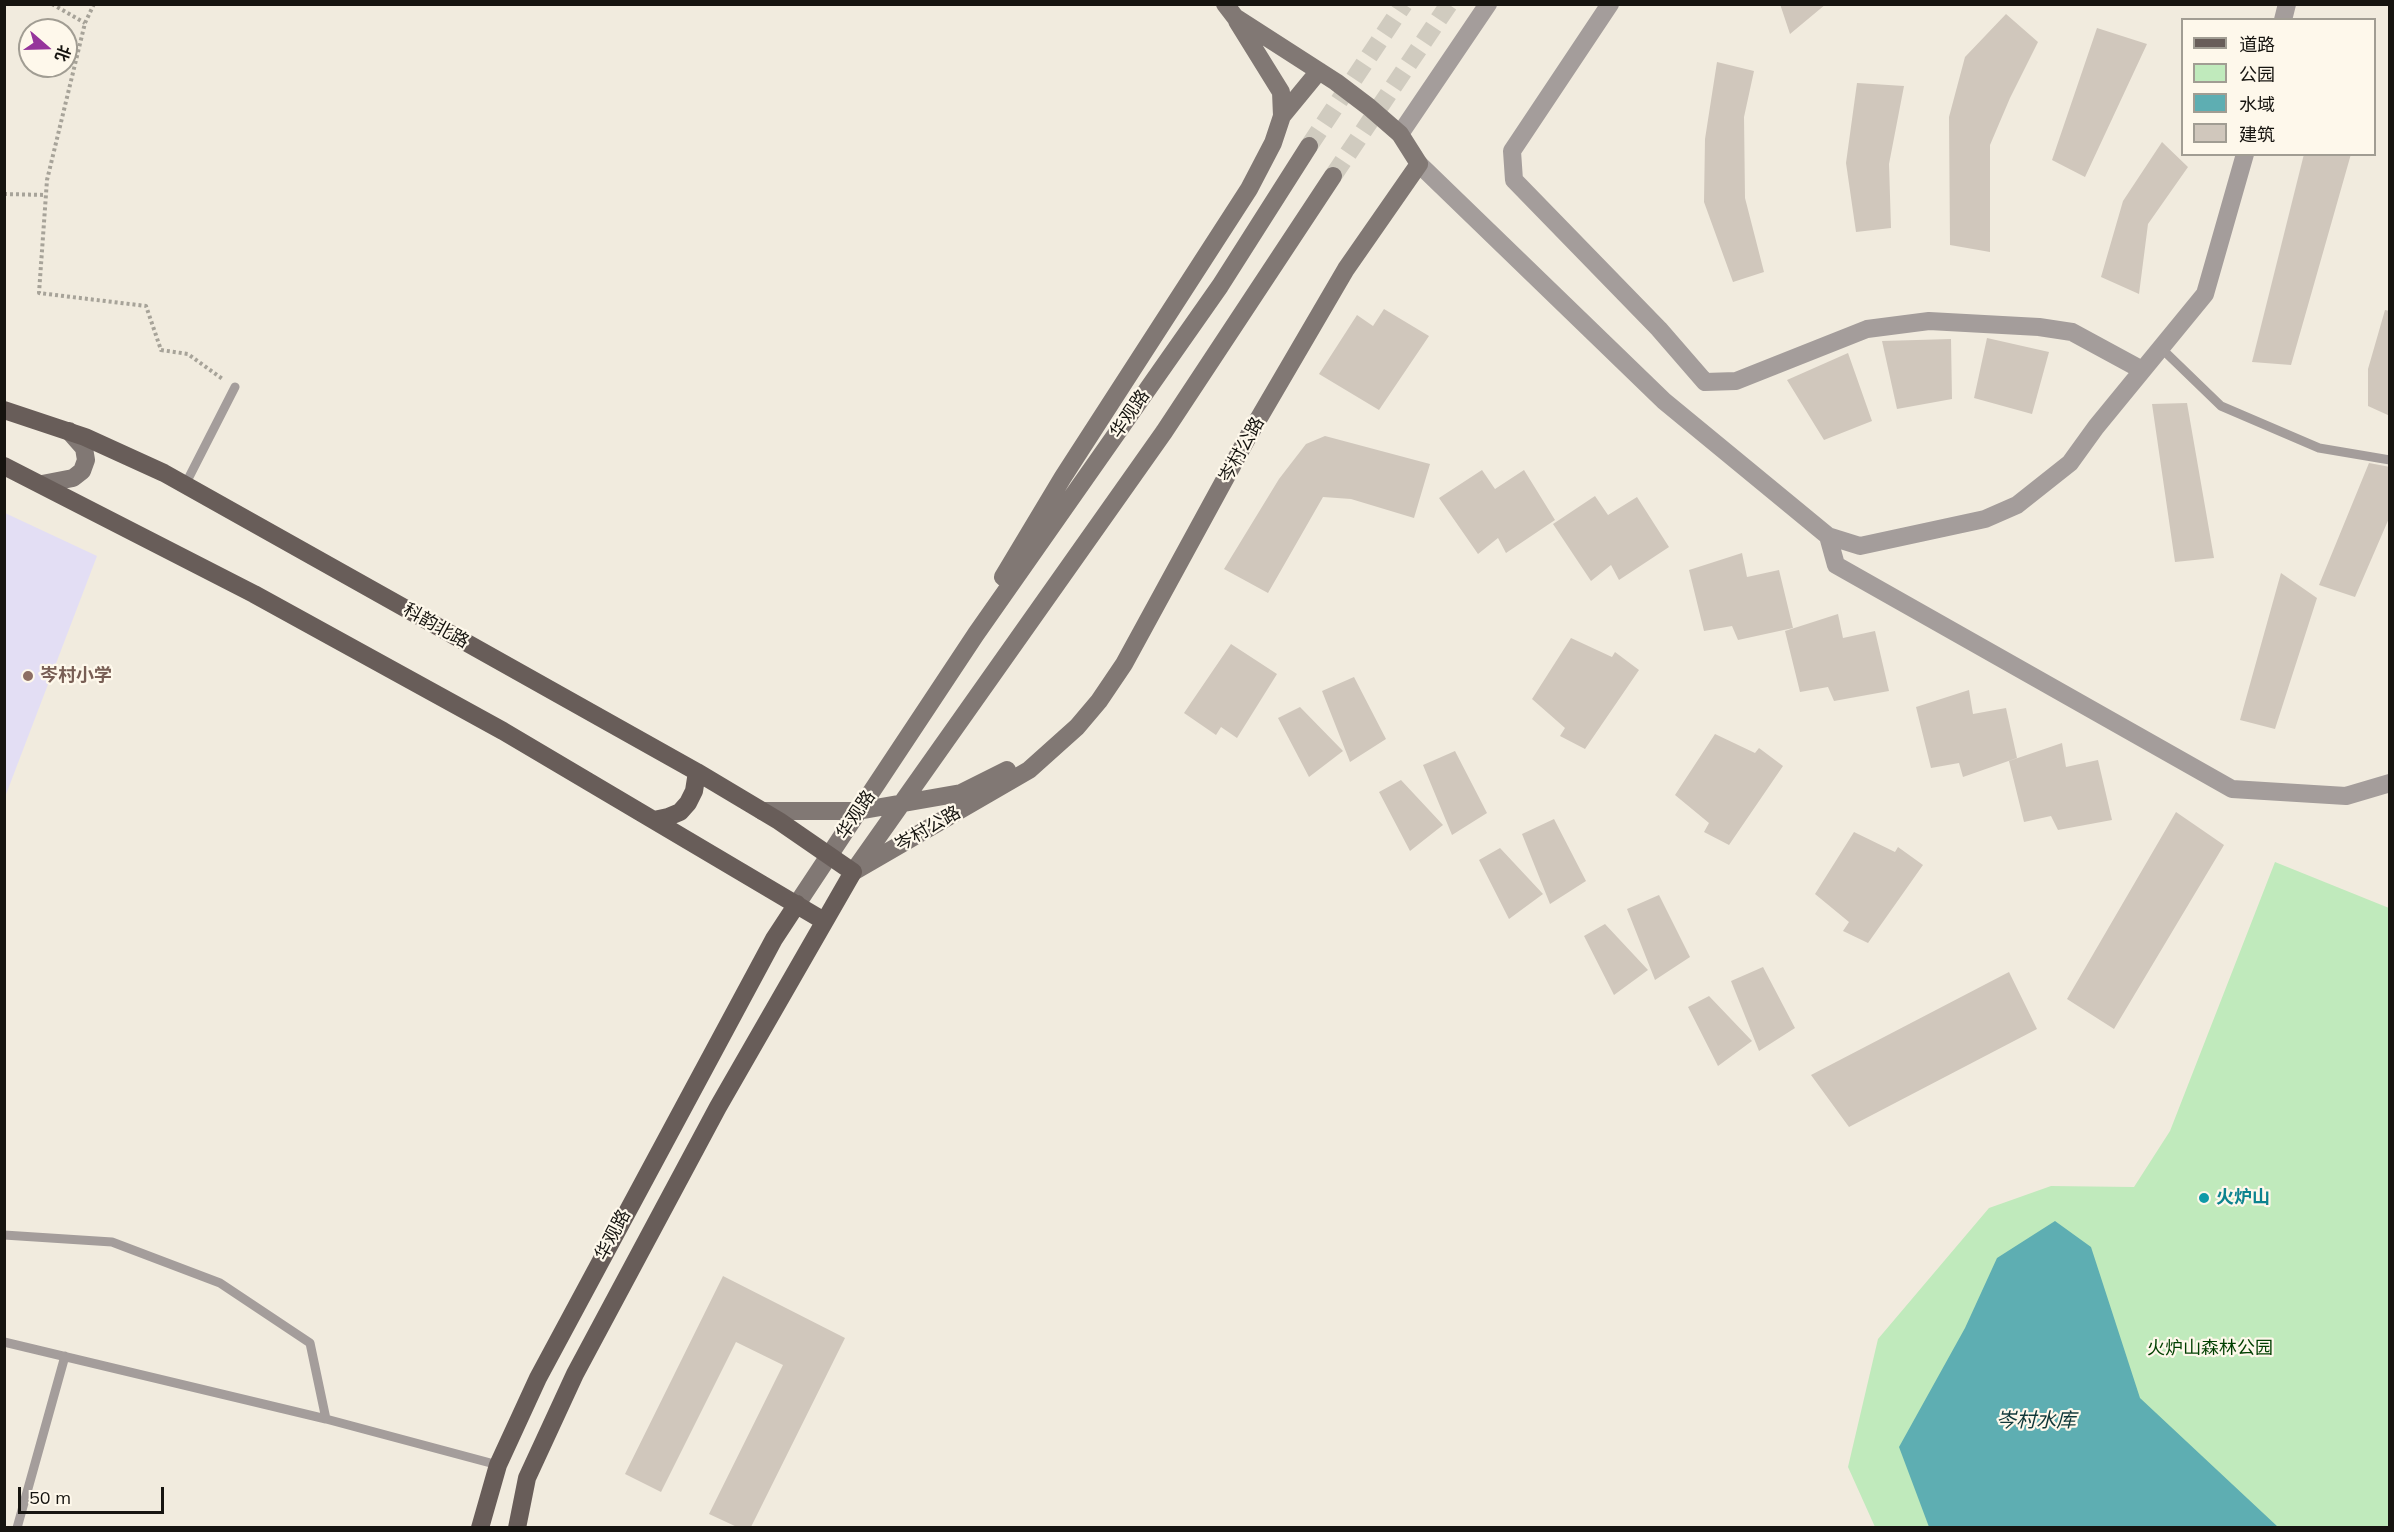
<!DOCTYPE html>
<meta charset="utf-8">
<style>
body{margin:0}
#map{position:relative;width:2394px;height:1532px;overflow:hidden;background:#f1ebde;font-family:Mulish,"Noto Sans SC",sans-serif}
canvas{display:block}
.frame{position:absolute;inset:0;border:6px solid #161410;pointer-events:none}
.legend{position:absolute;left:2181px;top:18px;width:195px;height:138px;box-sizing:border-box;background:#fef8eb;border:2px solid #a19d93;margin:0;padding:8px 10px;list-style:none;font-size:18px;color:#161410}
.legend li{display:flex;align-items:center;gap:12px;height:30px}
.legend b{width:30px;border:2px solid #a19d93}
.north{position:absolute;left:18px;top:18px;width:60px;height:60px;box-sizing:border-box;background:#fef8eb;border:2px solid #a19d93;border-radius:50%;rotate:110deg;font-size:16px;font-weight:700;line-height:24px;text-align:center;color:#161410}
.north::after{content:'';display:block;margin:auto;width:21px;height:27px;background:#95349b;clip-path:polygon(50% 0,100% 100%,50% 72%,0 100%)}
.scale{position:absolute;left:18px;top:1487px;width:146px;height:27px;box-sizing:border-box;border:3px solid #161410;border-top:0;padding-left:8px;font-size:18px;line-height:21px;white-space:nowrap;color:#161410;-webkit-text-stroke:4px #fef8eb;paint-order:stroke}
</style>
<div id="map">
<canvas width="2394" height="1532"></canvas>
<div class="frame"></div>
<ul class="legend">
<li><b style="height:8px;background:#685d59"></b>道路</li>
<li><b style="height:16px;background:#c0eabc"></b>公园</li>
<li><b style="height:16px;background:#5eaeb2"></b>水域</li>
<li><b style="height:16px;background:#d0c7bc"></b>建筑</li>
</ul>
<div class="north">北</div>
<div class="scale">50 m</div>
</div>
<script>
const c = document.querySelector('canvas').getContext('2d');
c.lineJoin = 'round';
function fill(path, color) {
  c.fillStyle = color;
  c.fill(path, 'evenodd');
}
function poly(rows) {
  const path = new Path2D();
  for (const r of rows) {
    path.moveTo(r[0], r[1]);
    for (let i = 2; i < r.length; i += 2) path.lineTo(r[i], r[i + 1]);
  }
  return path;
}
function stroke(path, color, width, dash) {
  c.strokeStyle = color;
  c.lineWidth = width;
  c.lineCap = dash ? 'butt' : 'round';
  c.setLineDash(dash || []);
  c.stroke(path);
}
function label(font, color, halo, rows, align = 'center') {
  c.font = font + ' Mulish,"Noto Sans SC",sans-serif';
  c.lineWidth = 4.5;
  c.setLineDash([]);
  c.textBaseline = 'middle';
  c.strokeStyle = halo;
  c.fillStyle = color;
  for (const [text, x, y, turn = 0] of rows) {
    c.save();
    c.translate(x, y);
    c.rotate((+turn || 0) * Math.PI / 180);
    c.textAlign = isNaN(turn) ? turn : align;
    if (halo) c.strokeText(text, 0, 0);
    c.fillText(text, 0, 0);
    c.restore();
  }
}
fill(poly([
 [5,513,97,556,5,797]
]), '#e3def4');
fill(poly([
 [2275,862,2389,908,2389,1527,1875,1527,1848,1467,1878,1339,1989,1208,2051,1186,2134,1187,2170,1131]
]), '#c0eabc');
fill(poly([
 [2055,1221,2091,1247,2140,1398,2278,1527,1929,1527,1899,1447,1965,1328,1997,1258]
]), '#5eaeb2');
fill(poly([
 [1780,4,1826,4,1790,34],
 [2006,14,2038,42,2010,98,1990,145,1990,252,1950,245,1949,117,1965,57],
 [2097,28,2147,44,2085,177,2052,160],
 [1717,62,1754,71,1744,117,1745,198,1764,272,1733,282,1704,202,1705,139],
 [1857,83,1904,86,1889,164,1891,228,1856,232,1846,163],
 [2162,142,2188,167,2148,224,2139,294,2101,277,2123,201],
 [2304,154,2351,154,2291,365,2252,362],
 [1384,309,1429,336,1379,410,1319,374,1357,315,1373,326],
 [2385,310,2390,311,2390,416,2368,406,2368,369],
 [1987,338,2049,352,2032,414,1974,398],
 [1951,339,1952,399,1897,409,1882,341],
 [1848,353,1872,421,1824,440,1787,380],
 [2187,403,2214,558,2175,562,2152,404],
 [1325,436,1430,464,1414,518,1351,499,1323,497,1268,593,1224,569,1279,479,1306,444],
 [2369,463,2390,467,2390,516,2355,597,2319,585],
 [1482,470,1495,489,1524,470,1555,520,1506,553,1498,538,1478,554,1439,498],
 [1595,496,1608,515,1637,497,1669,547,1619,580,1611,565,1591,581,1553,524],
 [1742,553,1747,577,1779,570,1793,628,1738,640,1732,626,1704,631,1689,570],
 [2281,573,2317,598,2275,729,2240,720],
 [1838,614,1843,638,1875,631,1889,691,1834,701,1828,687,1800,692,1785,631],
 [1571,638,1612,657,1615,652,1639,670,1585,749,1560,736,1565,728,1532,699],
 [1231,644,1277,674,1237,738,1221,727,1216,735,1184,713],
 [1354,677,1386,739,1350,762,1322,691],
 [1969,690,1973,714,2006,708,2017,758,1963,777,1959,763,1931,768,1916,707],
 [1300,707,1343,751,1309,777,1278,718],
 [1715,734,1755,753,1759,748,1783,766,1729,845,1704,832,1709,823,1675,795],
 [2062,743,2066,767,2098,760,2112,820,2058,830,2051,816,2024,822,2009,761],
 [1455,751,1487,813,1452,835,1423,765],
 [1401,780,1443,825,1410,851,1379,792],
 [2176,812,2224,845,2114,1029,2067,999],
 [1554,819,1586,881,1550,904,1522,834],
 [1854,832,1895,852,1898,847,1923,865,1868,943,1843,931,1849,922,1815,894],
 [1500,848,1543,894,1509,919,1479,860],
 [1659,895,1690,957,1655,980,1627,909],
 [1605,924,1648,970,1614,995,1584,936],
 [1763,967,1795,1028,1759,1051,1731,981],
 [2009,972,2037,1029,1849,1127,1811,1075],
 [1709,996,1752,1041,1718,1066,1688,1007],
 [723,1276,845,1338,751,1527,737,1527,709,1514,783,1365,736,1342,661,1492,625,1474]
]), '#d0c7bc');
stroke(poly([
 [1309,146,1404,4],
 [1333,176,1449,4]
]), '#d0cbbf', 18, [18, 9]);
stroke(poly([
 [52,4,85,23],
 [94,4,85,23,47,180,39,293,146,306,161,350,188,354,224,380],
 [4,194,46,195]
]), '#a7a399', 4, [3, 3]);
stroke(poly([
 [2161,348,2221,406,2319,448,2390,460],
 [185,485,235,387],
 [4,1235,112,1242,220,1283,310,1343,326,1419],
 [4,1342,326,1419,498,1465],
 [17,1528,65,1356]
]), '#a49d9b', 9);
stroke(poly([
 [1610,4,1512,151,1514,180,1659,329,1705,382,1736,381,1867,329,1929,321,2039,327,2072,332,2142,370],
 [2283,20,2287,4],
 [1400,134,1488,4],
 [1419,164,1664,401,1828,536,1860,546,1985,519,2017,505,2070,463,2096,427,2205,294,2245,154],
 [1828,536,1836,565,2232,789,2346,796,2390,783]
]), '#a49d9b', 18);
stroke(poly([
 [1237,21,1281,92,1282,116],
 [42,484,73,478,82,471,86,460,84,448,69,431],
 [1003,577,1063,477,1249,189,1273,143,1282,116,1319,71],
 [762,811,858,811,961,793,1007,770],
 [856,868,1164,432,1333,176],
 [853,872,1029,770,1077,727,1099,701,1124,664,1249,435,1346,269,1419,164,1400,134,1369,107,1336,82,1235,17,1225,4],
 [797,904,976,634,1220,286,1309,146]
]), '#817874', 18);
stroke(poly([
 [4,410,85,437,164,473,697,772,779,821,853,872,718,1107,575,1374,527,1478,517,1528],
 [4,466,254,594,503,731,824,921],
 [654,820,668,817,680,812,688,803,694,791,697,772],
 [480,1528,498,1465,538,1378,774,939,797,904]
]), '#685d59', 18);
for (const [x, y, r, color] of [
 [28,676,6,"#8d6e63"],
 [2204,1198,6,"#0f9aa8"]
]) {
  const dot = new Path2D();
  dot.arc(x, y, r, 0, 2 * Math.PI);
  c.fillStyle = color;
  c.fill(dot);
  stroke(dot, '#fef8eb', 2);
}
label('18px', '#161410', '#fef8eb', [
 ["华观路",1130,414,-55],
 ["岑村公路",1242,450,-61],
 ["科韵北路",436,626,29],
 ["华观路",856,815,-56],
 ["岑村公路",928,829,-30],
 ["华观路",613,1235,-62]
]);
label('bold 18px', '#785e54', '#fef8eb', [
 ["岑村小学",40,676]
], 'left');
label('bold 18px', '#0d838f', '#fef8eb', [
 ["火炉山",2216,1198]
], 'left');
label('18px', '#003f00', '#fef8eb', [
 ["火炉山森林公园",2210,1349]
]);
label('italic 20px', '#0f3738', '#fef8eb', [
 ["岑村水库",2036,1421]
]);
</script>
